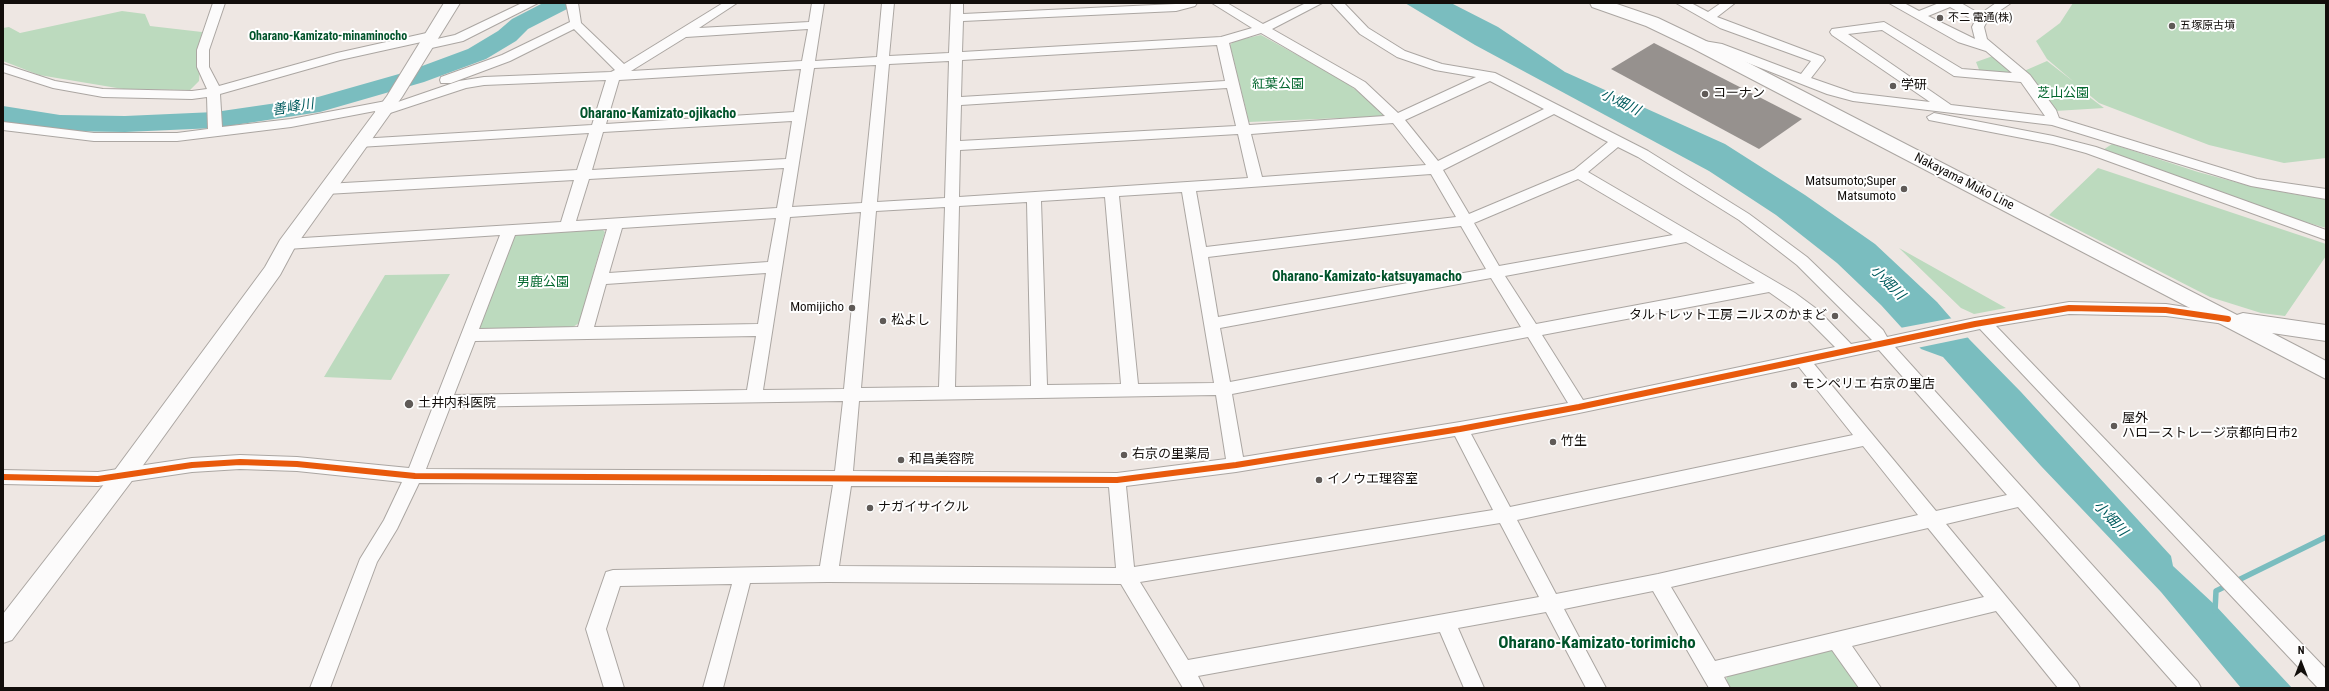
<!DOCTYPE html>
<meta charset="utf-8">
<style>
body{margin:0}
#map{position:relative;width:2329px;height:691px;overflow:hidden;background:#eee7e3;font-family:"Roboto Condensed",sans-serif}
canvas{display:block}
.frame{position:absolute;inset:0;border:4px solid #120e0b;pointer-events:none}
.north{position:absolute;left:2281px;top:643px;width:40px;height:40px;-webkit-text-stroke:3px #fff;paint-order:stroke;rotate:0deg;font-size:11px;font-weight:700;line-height:16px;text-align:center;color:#120e0b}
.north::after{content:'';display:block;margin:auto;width:14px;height:18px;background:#120e0b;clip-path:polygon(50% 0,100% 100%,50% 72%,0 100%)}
</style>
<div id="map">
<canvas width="2329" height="691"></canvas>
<div class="frame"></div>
<div class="north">N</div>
</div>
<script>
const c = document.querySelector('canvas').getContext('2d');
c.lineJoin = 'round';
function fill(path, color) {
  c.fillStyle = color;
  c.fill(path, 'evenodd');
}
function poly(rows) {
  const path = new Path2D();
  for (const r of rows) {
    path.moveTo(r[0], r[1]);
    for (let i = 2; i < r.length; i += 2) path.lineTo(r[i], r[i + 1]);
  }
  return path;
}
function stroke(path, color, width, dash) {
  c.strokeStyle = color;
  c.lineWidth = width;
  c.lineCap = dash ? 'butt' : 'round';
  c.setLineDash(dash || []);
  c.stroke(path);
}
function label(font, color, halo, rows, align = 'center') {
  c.font = font + ' "Roboto Condensed","Noto Sans JP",sans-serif';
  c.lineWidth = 4;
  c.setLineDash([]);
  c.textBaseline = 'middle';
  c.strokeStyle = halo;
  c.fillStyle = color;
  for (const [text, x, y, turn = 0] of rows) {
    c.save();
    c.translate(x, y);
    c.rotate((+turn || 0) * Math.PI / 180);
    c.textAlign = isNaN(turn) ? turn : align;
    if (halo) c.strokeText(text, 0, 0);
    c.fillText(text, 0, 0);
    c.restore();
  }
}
fill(poly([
 [2073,3,2326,3,2326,158,2284,163,2209,145,2099,103,2087,93,2088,96,2104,108,2055,111,2024,71,2047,61,2074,82,2047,59,2036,41,2060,23],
 [122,11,145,14,150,26,202,32,199,81,190,90,123,89,39,75,3,61,3,28,9,27,20,33],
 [1261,35,1344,81,1381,109,1387,116,1249,122,1230,45,1234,41],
 [1993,56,2013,72,2009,76,1980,72,1976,62],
 [2112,144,2198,172,2250,186,2304,196,2326,198,2326,228,2261,209,2103,150],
 [2098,168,2326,244,2326,256,2285,316,2261,313,2210,297,2049,215],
 [600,227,605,232,579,323,573,327,480,330,478,326,513,237,518,233],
 [1899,248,2006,308,1974,314,1961,308],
 [450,274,391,380,324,377,385,275],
 [1833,649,1865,688,1729,688,1726,681,1727,676]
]), '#bcdabe');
fill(poly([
 [1405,3,1451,3,1498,27,1565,72,1725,144,1805,195,1875,244,1937,302,1970,340,2021,392,2171,556,2173,566,2215,605,2292,688,2241,688,2161,592,2041,466,1943,357,1921,349,1881,305,1837,263,1776,215,1709,171,1475,45]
]), '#7abdbf');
fill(poly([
 [1953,318,1970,337,1917,348,1900,328]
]), '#eee7e3');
stroke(poly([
 [2215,611,2216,591,2326,537]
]), '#7abdbf', 5.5);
fill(poly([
 [543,3,573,3,569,8,528,29,516,41,486,59,424,82,320,112,215,128,125,132,60,131,3,122,3,106,60,115,125,116,215,112,318,97,406,72,468,49,498,31,512,19,543,3]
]), '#7abdbf');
fill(poly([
 [1654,43,1802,119,1759,149,1611,69]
]), '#96918e');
const minor = poly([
 [213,3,225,3,209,50,209,67,219,86,337,53,431,32,437,36,435,39,340,60,220,94,222,127,291,119,386,101,392,104,459,81,484,77,611,72,615,70,574,29,510,61,451,83,441,83,440,80,441,77,502,55,570,22,566,3,578,3,581,23,624,64,723,3,737,3,699,28,809,22,812,3,824,3,815,61,877,57,882,3,894,3,889,56,949,53,951,3,963,3,963,14,1197,3,1195,6,1176,11,963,21,962,52,1221,37,1252,28,1212,3,1227,3,1263,24,1306,3,1322,3,1272,29,1365,82,1398,113,1476,77,1435,70,1397,57,1360,34,1331,3,1344,3,1368,28,1405,51,1442,64,1495,73,1648,151,1749,214,1807,257,1883,330,1887,337,1975,318,2069,302,2166,304,2231,314,2233,318,2231,322,2225,324,2166,316,2069,314,1996,326,2326,669,2326,688,2318,688,1980,329,1895,347,2198,682,2201,688,2178,688,2018,507,1946,524,2077,682,2080,688,2058,688,1996,611,1852,646,1881,688,1859,688,1832,650,1724,677,1730,688,1709,688,1653,591,1564,609,1606,688,1586,688,1546,612,1458,628,1484,688,1464,688,1440,632,1198,676,1204,688,1183,688,1121,584,828,582,750,583,723,688,703,688,732,584,620,586,606,629,624,688,604,688,586,629,606,572,613,570,820,566,833,485,419,483,397,529,377,562,330,688,310,688,360,559,384,520,402,482,297,471,240,469,192,472,98,486,3,484,3,470,98,472,192,458,240,455,297,457,409,468,500,235,287,249,282,248,280,244,282,240,287,239,561,222,574,180,326,194,319,189,326,184,577,170,589,133,359,147,352,143,359,139,592,125,606,80,484,85,466,88,381,116,376,115,375,111,291,127,177,141,94,141,3,130,3,122,94,133,177,133,208,129,207,97,192,99,103,97,53,88,3,72,3,64,55,81,103,89,192,91,207,89,197,67,197,50,213,3],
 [808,29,802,61,631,71,686,37,808,29],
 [1261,33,1355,88,1385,116,1249,125,1229,43,1261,33],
 [1217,45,1225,81,961,97,962,60,1217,45],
 [949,61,945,198,877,202,889,64,949,61],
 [876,65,862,203,792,207,814,68,876,65],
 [801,69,794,112,606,124,619,80,801,69],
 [1490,81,1544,109,1438,161,1405,120,1490,81],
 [1227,88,1236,126,960,141,961,105,1227,88],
 [1554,114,1608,142,1574,170,1469,214,1443,170,1554,114],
 [792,121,786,159,592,170,603,132,792,121],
 [1393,123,1426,165,1262,177,1251,134,1393,123],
 [1238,134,1248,178,959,197,960,150,1238,134],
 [1618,147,1638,157,1739,220,1797,265,1872,340,1851,344,1818,310,1795,293,1588,172,1618,147],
 [784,168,777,208,576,221,589,179,784,168],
 [1431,174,1456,217,1206,247,1196,191,1431,174],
 [1578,179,1673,235,1499,266,1474,223,1578,179],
 [1182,192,1214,383,1138,384,1119,196,1182,192],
 [1105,197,1121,384,1047,385,1041,201,1105,197],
 [1027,202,1031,386,955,387,959,206,1027,202],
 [945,207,939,387,861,388,876,211,945,207],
 [861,212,844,389,763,390,790,217,861,212],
 [776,218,768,262,609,273,622,228,776,218],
 [1461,226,1486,269,1218,317,1208,257,1461,226],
 [607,229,578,327,479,329,515,235,607,229],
 [1686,242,1755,283,1536,324,1505,276,1686,242],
 [766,273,758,324,594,327,606,284,766,273],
 [1491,278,1521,327,1230,382,1220,328,1491,278],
 [1769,292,1806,318,1835,347,1583,400,1542,335,1769,292],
 [756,336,747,390,454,395,475,341,756,336],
 [1528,337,1568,403,1460,422,1243,457,1232,394,1528,337],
 [1879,350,2007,495,1936,511,1814,364,1879,350],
 [1799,367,1853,435,1510,507,1471,434,1579,413,1799,367],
 [1216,395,1226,459,1117,473,853,471,859,401,1216,395],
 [843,401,835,471,426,469,450,407,843,401],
 [1455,436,1493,510,1134,567,1126,486,1236,472,1455,436],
 [1863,446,1918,515,1658,574,1556,594,1517,520,1863,446],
 [851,486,1109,487,1116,568,839,566,851,486],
 [1500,523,1539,597,1188,660,1140,582,1500,523],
 [1928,528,1984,597,1715,661,1671,587,1928,528],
 [522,3,538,3,463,41,427,49,421,45,423,42,455,35,522,3],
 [1676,3,1691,3,1708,12,1721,3,1735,3,1717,17,1823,57,1825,60,1811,78,1854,93,1930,102,1832,35,1830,32,1832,29,1884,22,1962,69,2012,73,1986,51,1958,42,1889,3,1904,3,1919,11,1939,3,1961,3,1980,14,1996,3,2011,3,1992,16,1986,23,1984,27,1987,39,2030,75,2056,110,2059,118,2257,179,2326,189,2326,199,2251,186,2052,125,1853,101,1827,94,1715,50,1694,47,1692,44,1694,41,1698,40,1722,44,1801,74,1811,61,1720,28,1676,3],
 [1950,7,1975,21,1972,27,1975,39,1928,16,1950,7],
 [1882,30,1954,76,2021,82,2045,116,1951,105,1848,34,1882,30],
 [1934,113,2053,136,2096,147,2326,230,2326,240,2086,153,2053,144,1929,120,1927,117,1934,113]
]);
const tertiary = poly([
 [444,3,460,3,402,97,295,247,280,275,131,482,12,640,3,643,3,614,115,470,265,267,280,240,387,96,444,3]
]);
const secondary = poly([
 [1590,3,1614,3,1658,18,1704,40,2237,315,2243,313,2326,325,2326,341,2272,333,2326,361,2326,379,1692,48,1646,26,1592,7,1590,3]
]);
stroke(minor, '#aba6a2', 2);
stroke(tertiary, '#aba6a2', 2);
stroke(secondary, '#aba6a2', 2);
fill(minor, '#fcfbfb');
fill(tertiary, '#fcfbfb');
fill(secondary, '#fcfbfb');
stroke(poly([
 [3,477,98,479,192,465,240,462,297,464,415,476,1117,480,1236,465,1460,429,1579,407,1975,324,2069,308,2166,310,2228,319]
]), '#e8590c', 6);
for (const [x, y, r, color] of [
 [1940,18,4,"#5f5a57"],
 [2172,26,4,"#5f5a57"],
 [1893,86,4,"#5f5a57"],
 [1705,94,4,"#5f5a57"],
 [1904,189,4,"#5f5a57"],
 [852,308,4,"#5f5a57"],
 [1835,316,4,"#5f5a57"],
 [883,321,4,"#5f5a57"],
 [1794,385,4,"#5f5a57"],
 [409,404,5,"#5f5a57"],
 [2114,426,4,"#5f5a57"],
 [1553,442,4,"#5f5a57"],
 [1124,455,4,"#5f5a57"],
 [901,460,4,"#5f5a57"],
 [1319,480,4,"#5f5a57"],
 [870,508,4,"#5f5a57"]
]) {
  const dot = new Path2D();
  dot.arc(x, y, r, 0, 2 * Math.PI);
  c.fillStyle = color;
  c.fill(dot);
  stroke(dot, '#fff', 1.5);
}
label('11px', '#120e0b', '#fff', [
 ["不二 電通(株)",1948,18],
 ["五塚原古墳",2180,26]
], 'left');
label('bold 12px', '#00532a', '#fff', [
 ["Oharano-Kamizato-minaminocho",328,37]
]);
label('13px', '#04682f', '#fff', [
 ["紅葉公園",1278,85],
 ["芝山公園",2063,94],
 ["男鹿公園",543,283]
]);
label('13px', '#120e0b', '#fff', [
 ["学研",1901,86],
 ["コーナン",1713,94],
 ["Matsumoto;Super",1896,182,"right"],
 ["Matsumoto",1896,197,"right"],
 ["Momijicho",844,308,"right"],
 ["タルトレット工房 ニルスのかまど",1827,316,"right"],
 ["松よし",891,321],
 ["モンペリエ 右京の里店",1802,385],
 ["土井内科医院",418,404],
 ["屋外",2122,419],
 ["ハローストレージ京都向日市2",2122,434],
 ["竹生",1561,442],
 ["右京の里薬局",1132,455],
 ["和昌美容院",909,460],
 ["イノウエ理容室",1327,480],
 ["ナガイサイクル",878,508]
], 'left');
label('13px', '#120e0b', '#fff', [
 ["Nakayama Muko Line",1964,182,27]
]);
label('italic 14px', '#005b5e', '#fff', [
 ["小畑川",1620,103,26],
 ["善峰川",293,108,-9],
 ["小畑川",1887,283,45],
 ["小畑川",2110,519,47]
]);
label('bold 14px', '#00532a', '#fff', [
 ["Oharano-Kamizato-ojikacho",658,114],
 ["Oharano-Kamizato-katsuyamacho",1367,277]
]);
label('bold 17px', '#00532a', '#fff', [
 ["Oharano-Kamizato-torimicho",1597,644]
]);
</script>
